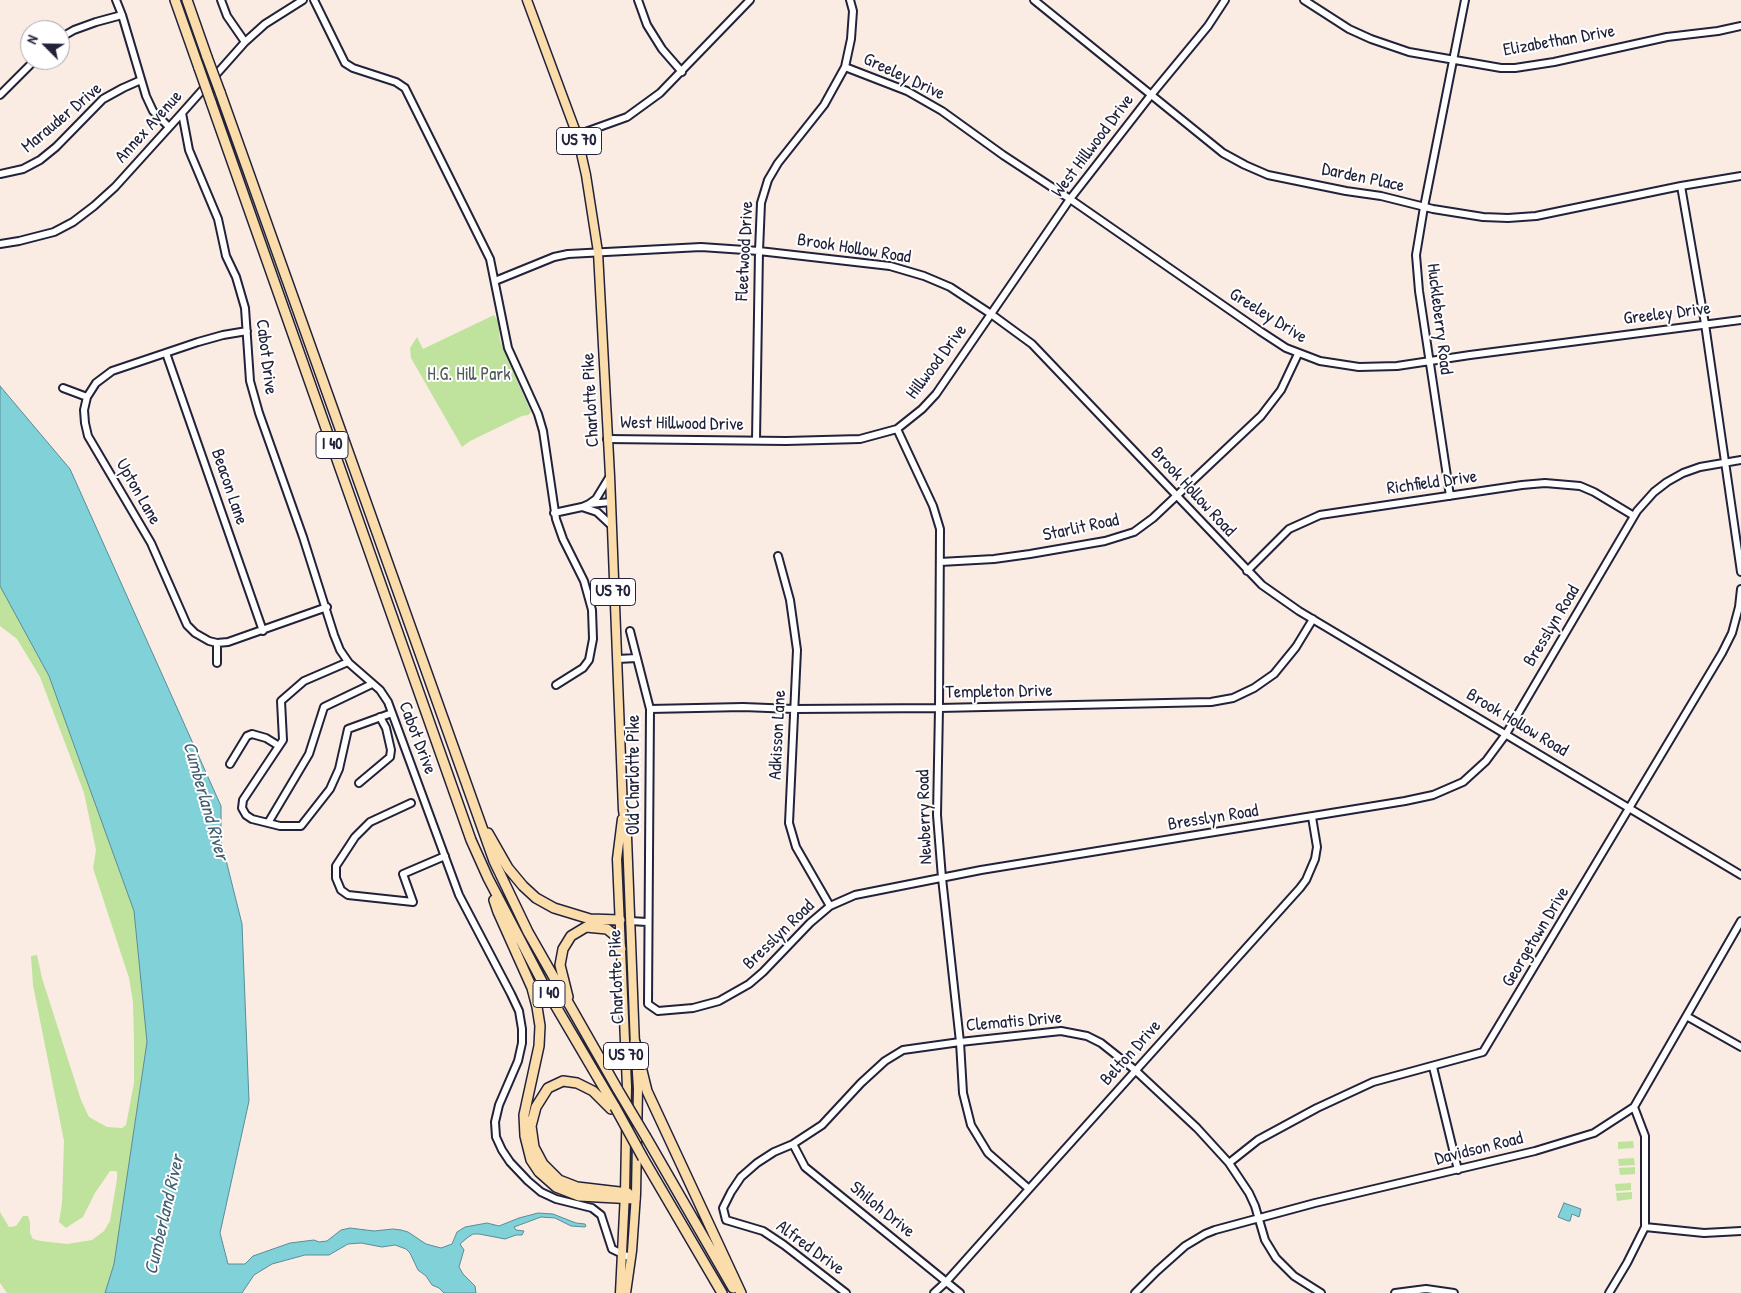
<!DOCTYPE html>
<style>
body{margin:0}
#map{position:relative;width:1741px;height:1293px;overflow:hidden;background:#fbece3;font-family:"Patrick Hand",sans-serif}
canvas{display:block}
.north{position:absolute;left:20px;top:20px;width:50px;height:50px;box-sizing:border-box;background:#fff;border:1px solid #a7a7b1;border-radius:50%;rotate:293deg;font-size:14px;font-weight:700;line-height:20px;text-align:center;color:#22223b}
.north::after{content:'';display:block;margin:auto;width:18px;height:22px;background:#22223b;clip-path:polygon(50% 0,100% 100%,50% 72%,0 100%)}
</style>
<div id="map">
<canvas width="1741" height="1293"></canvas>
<div class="north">N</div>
</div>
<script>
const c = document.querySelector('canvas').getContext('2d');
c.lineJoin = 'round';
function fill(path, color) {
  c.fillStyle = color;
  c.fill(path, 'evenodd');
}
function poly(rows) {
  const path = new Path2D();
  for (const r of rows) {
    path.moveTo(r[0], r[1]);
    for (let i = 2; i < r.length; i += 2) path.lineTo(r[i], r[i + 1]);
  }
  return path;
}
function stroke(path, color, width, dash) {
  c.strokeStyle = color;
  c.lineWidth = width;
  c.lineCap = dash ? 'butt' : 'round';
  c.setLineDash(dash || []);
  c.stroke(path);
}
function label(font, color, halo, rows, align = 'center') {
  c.font = font + ' "Patrick Hand",sans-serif';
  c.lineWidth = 4;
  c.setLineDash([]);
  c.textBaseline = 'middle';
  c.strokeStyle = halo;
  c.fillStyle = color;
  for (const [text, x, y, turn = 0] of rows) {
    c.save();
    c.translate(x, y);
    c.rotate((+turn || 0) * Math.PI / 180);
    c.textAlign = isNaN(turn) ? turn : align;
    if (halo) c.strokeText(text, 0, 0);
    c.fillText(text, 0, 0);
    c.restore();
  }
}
fill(poly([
 [494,315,498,321,500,340,507,358,531,412,528,415,522,416,470,441,462,447,411,358,410,348,417,337,423,349],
 [0,586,49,676,134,911,147,1042,114,1264,105,1293,7,1293,0,1283,0,1212,9,1227,16,1226,23,1216,28,1216,30,1222,30,1233,33,1239,41,1241,67,1244,92,1240,104,1231,110,1221,117,1179,117,1172,116,1171,110,1171,95,1193,83,1217,66,1228,59,1222,62,1203,64,1141,33,985,31,956,37,955,42,978,81,1100,89,1117,107,1127,122,1128,126,1125,134,1083,134,1043,133,1002,129,978,93,868,96,850,84,793,40,677,17,639,0,626],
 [1633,1141,1634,1148,1618,1149,1618,1142],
 [1634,1158,1635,1165,1619,1166,1618,1159],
 [1635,1167,1635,1174,1620,1175,1619,1168],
 [1631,1183,1631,1190,1616,1191,1615,1184],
 [1632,1192,1632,1199,1617,1201,1616,1193]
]), '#bfe39d');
const water = poly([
 [0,386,70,469,221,806,221,840,242,924,249,1101,220,1233,228,1264,245,1264,253,1256,290,1243,314,1240,319,1242,327,1241,341,1230,350,1228,374,1231,393,1229,401,1230,408,1232,426,1244,441,1248,452,1244,457,1232,465,1227,487,1223,499,1226,519,1218,538,1213,553,1214,576,1223,585,1224,586,1226,585,1227,571,1226,555,1218,541,1217,514,1227,516,1230,524,1231,522,1235,516,1235,505,1239,479,1234,473,1234,467,1238,460,1244,464,1250,463,1253,459,1267,463,1274,475,1286,476,1293,444,1293,439,1288,432,1285,426,1276,418,1270,410,1253,406,1249,395,1245,382,1247,361,1243,348,1244,329,1255,305,1255,272,1264,254,1275,242,1293,105,1293,114,1264,147,1042,134,911,49,676,0,586,0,386],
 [1564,1203,1581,1209,1579,1217,1572,1214,1570,1221,1568,1221,1558,1217,1564,1203]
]);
fill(water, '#80d1d8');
stroke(water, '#5a8b99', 1);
const minor = poly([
 [116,0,122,15,146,96,153,111,169,127],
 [221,0,227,16,245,42],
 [314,0,345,63,353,68,396,82,405,88,490,259,508,348,538,414,543,431,556,519,563,539,584,581,592,610,593,639,589,660,583,668,556,685],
 [638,0,647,25,662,49,682,72],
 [1034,0,1223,153,1245,165,1268,175,1346,191,1381,196,1433,209,1483,217,1508,218,1536,216,1681,186,1741,176],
 [1304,0,1349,29,1371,39,1409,52,1501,68,1515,68,1554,62,1667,37,1718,31,1741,26],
 [60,38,74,30,96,22,122,15],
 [845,67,907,91,942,111,1003,155,1070,199,1260,331,1286,348,1320,361,1359,367,1397,366,1470,355,1741,320],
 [0,95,35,60],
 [182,113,189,150,218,219,226,256,236,277,245,308,250,381,259,413,303,537,334,635,340,650,349,663,380,690,388,702,459,895,511,994,519,1011,522,1029,522,1043,518,1061,499,1105,495,1122,496,1137,502,1150,510,1162,528,1181,541,1192,556,1199,592,1208,601,1215,612,1249,631,1258],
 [577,135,627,117,660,93,750,0],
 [0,174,23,169,40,160,56,147,103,99,123,88,141,80],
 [1681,186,1705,324,1741,572],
 [0,244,19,241,54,232,73,222,94,206,115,187,182,113,245,42,265,24,303,0],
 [495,281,554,257,568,254,701,247,759,251,890,266,924,276,950,287,991,314,1032,344,1262,585,1299,611,1741,875],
 [247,331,223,335,198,342,112,371,96,383,87,397,84,410,85,423,88,436,151,543,187,625,195,633,209,641,217,643,228,642,327,607],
 [166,353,263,631],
 [63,388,87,397],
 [897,429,933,506,940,529,939,708,937,815,942,878,960,1042,963,1093,971,1125,988,1153,1029,1189],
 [607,439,786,441,860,439,897,429,922,409,936,394,1070,199,1151,95,1208,26,1225,0],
 [756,440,759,251,761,203,768,180,778,163,824,105,845,67,851,39,853,11,850,0],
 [1450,496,1419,291,1416,255,1424,207,1465,0],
 [589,504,611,502],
 [582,507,597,512,611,525],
 [554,513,582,507,589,504,596,499,610,476],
 [778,556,790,600,797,650,789,823,796,847,830,906],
 [940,562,994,559,1030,554,1105,541,1134,532,1153,518,1261,416,1281,390,1298,354],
 [1247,571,1289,529,1320,515,1522,485,1545,483,1580,486,1594,492,1634,516],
 [630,631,650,709,648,1004,658,1011,693,1008,719,1001,749,984,763,972,810,923,830,906,855,895,981,870,1405,801,1433,795,1463,782,1486,761,1506,734,1637,511,1654,492,1667,482,1683,473,1700,467,1741,460],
 [617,659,637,658],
 [348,662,304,681,281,701,283,740,243,800,242,808,246,815,252,819,280,826,301,826,330,789,339,769,348,729,392,713],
 [217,663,217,643],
 [650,709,743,707,794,709,939,708,1211,702,1233,698,1254,688,1274,674,1296,647,1313,619],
 [230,764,247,736,252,734,266,738,279,746],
 [359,783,390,757,391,750,386,728,380,717],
 [411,803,370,822,355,837,336,866,336,878,341,890,348,895,413,902,403,874,445,856],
 [268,823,309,754,324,707,372,684],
 [630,921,647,922],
 [1688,1017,1741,1047],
 [1433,1067,1458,1170],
 [793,1144,805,1167,960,1293],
 [1229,1163,1258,1140,1317,1108,1373,1082,1483,1052,1722,653,1732,633,1739,607,1741,589],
 [1645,1227,1704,1233,1741,1231],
 [846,1293,784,1245,763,1231,726,1220,723,1208,731,1192,741,1177,757,1163,774,1152,793,1144,822,1125,861,1083,885,1061,903,1050,960,1042,1061,1031,1087,1036,1101,1043,1135,1070,1197,1128,1229,1163,1249,1193,1255,1206,1265,1240,1276,1258,1294,1276,1321,1293],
 [934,1293,946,1282,1029,1189,1300,888,1306,880,1315,859,1317,847,1312,817],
 [1135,1293,1157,1271,1185,1246,1205,1234,1215,1230,1315,1203,1535,1151,1594,1133,1634,1107,1741,921],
 [1395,1293,1426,1289,1454,1293],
 [1609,1293,1627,1263,1645,1227,1645,1136,1634,1107]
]);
const major = poly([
 [527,0,577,135,586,175,598,252,610,476,623,810,627,837,635,1046],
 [620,1293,625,1193,627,1087,617,859,622,819],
 [626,1293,632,1251,636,1194,638,1089,636,1057]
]);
const highway = poly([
 [175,0,199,68],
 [187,0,207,57],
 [220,92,494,861,528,932,618,1090],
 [211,102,471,840,488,878,548,993,615,1107],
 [488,833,508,868,523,886,536,898,554,908,590,919,620,920],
 [494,900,498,912,532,988,537,1007,540,1026,539,1046,524,1115,525,1136,531,1160,539,1172,556,1187,579,1196,635,1199],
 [568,997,560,965,563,949,571,936,586,927,607,929,617,937,621,949],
 [635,1042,647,1091,741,1293],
 [611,1109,593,1091,577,1083,563,1081,548,1088,536,1107,531,1126,534,1147,543,1164,559,1180,577,1187,628,1193],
 [646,1137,733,1288],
 [643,1158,722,1293]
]);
stroke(minor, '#22223b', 10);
stroke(major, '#22223b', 11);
stroke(highway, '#22223b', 12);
stroke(minor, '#fff', 6);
stroke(major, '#fbddab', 8);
stroke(highway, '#fbddab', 9);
const highwayBridge = poly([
 [207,57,220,92],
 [199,68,211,102],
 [618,1090,646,1137],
 [615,1107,643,1158]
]);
stroke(highwayBridge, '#22223b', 12, []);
stroke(highwayBridge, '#fbddab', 9);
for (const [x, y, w] of [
 [579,141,45],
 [332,445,32],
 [613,592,45],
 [549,994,32],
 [626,1056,45]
]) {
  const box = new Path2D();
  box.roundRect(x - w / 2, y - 13.5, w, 27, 4);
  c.fillStyle = '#fff';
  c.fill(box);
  stroke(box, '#22223b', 1);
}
label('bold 16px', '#22223b', null, [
 ["US 70",579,141],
 ["I 40",332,445],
 ["US 70",613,592],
 ["I 40",549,994],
 ["US 70",626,1056]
]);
label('18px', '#22223b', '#fff', [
 ["Elizabethan Drive",1559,41,-10],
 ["Greeley Drive",904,77,25],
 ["Marauder Drive",62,118,-40],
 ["Annex Avenue",149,127,-48],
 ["West Hillwood Drive",1093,146,-53],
 ["Darden Place",1363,178,12],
 ["Brook Hollow Road",854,249,9],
 ["Fleetwood Drive",745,251,-87],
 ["Greeley Drive",1667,314,-7],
 ["Greeley Drive",1268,316,32],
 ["Huckleberry Road",1439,319,83],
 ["Cabot Drive",266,357,83],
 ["Hillwood Drive",937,362,-53],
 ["Charlotte Pike",591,400,-93],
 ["West Hillwood Drive",682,424,1],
 ["Richfield Drive",1432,483,-8],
 ["Beacon Lane",229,487,71],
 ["Upton Lane",138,492,60],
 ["Brook Hollow Road",1193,492,47],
 ["Starlit Road",1081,528,-12],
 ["Bresslyn Road",1552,626,-59],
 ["Templeton Drive",999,692,-1],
 ["Brook Hollow Road",1517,723,31],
 ["Adkisson Lane",778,735,-87],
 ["Cabot Drive",417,738,69],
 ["Old Charlotte Pike",634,775,-90],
 ["Newberry Road",925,817,-92],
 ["Bresslyn Road",1213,818,-9],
 ["Bresslyn Road",779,935,-44],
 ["Georgetown Drive",1536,937,-59],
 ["Charlotte Pike",617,977,-92],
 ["Clematis Drive",1014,1022,-5],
 ["Belton Drive",1131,1053,-48],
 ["Davidson Road",1479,1149,-14],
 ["Shiloh Drive",882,1210,39],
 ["Alfred Drive",810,1248,36]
]);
label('18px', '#515c58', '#fff', [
 ["H.G. Hill Park",469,375]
]);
label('italic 19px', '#435f72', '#fff', [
 ["Cumberland River",205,801,74],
 ["Cumberland River",165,1215,-77]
]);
</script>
